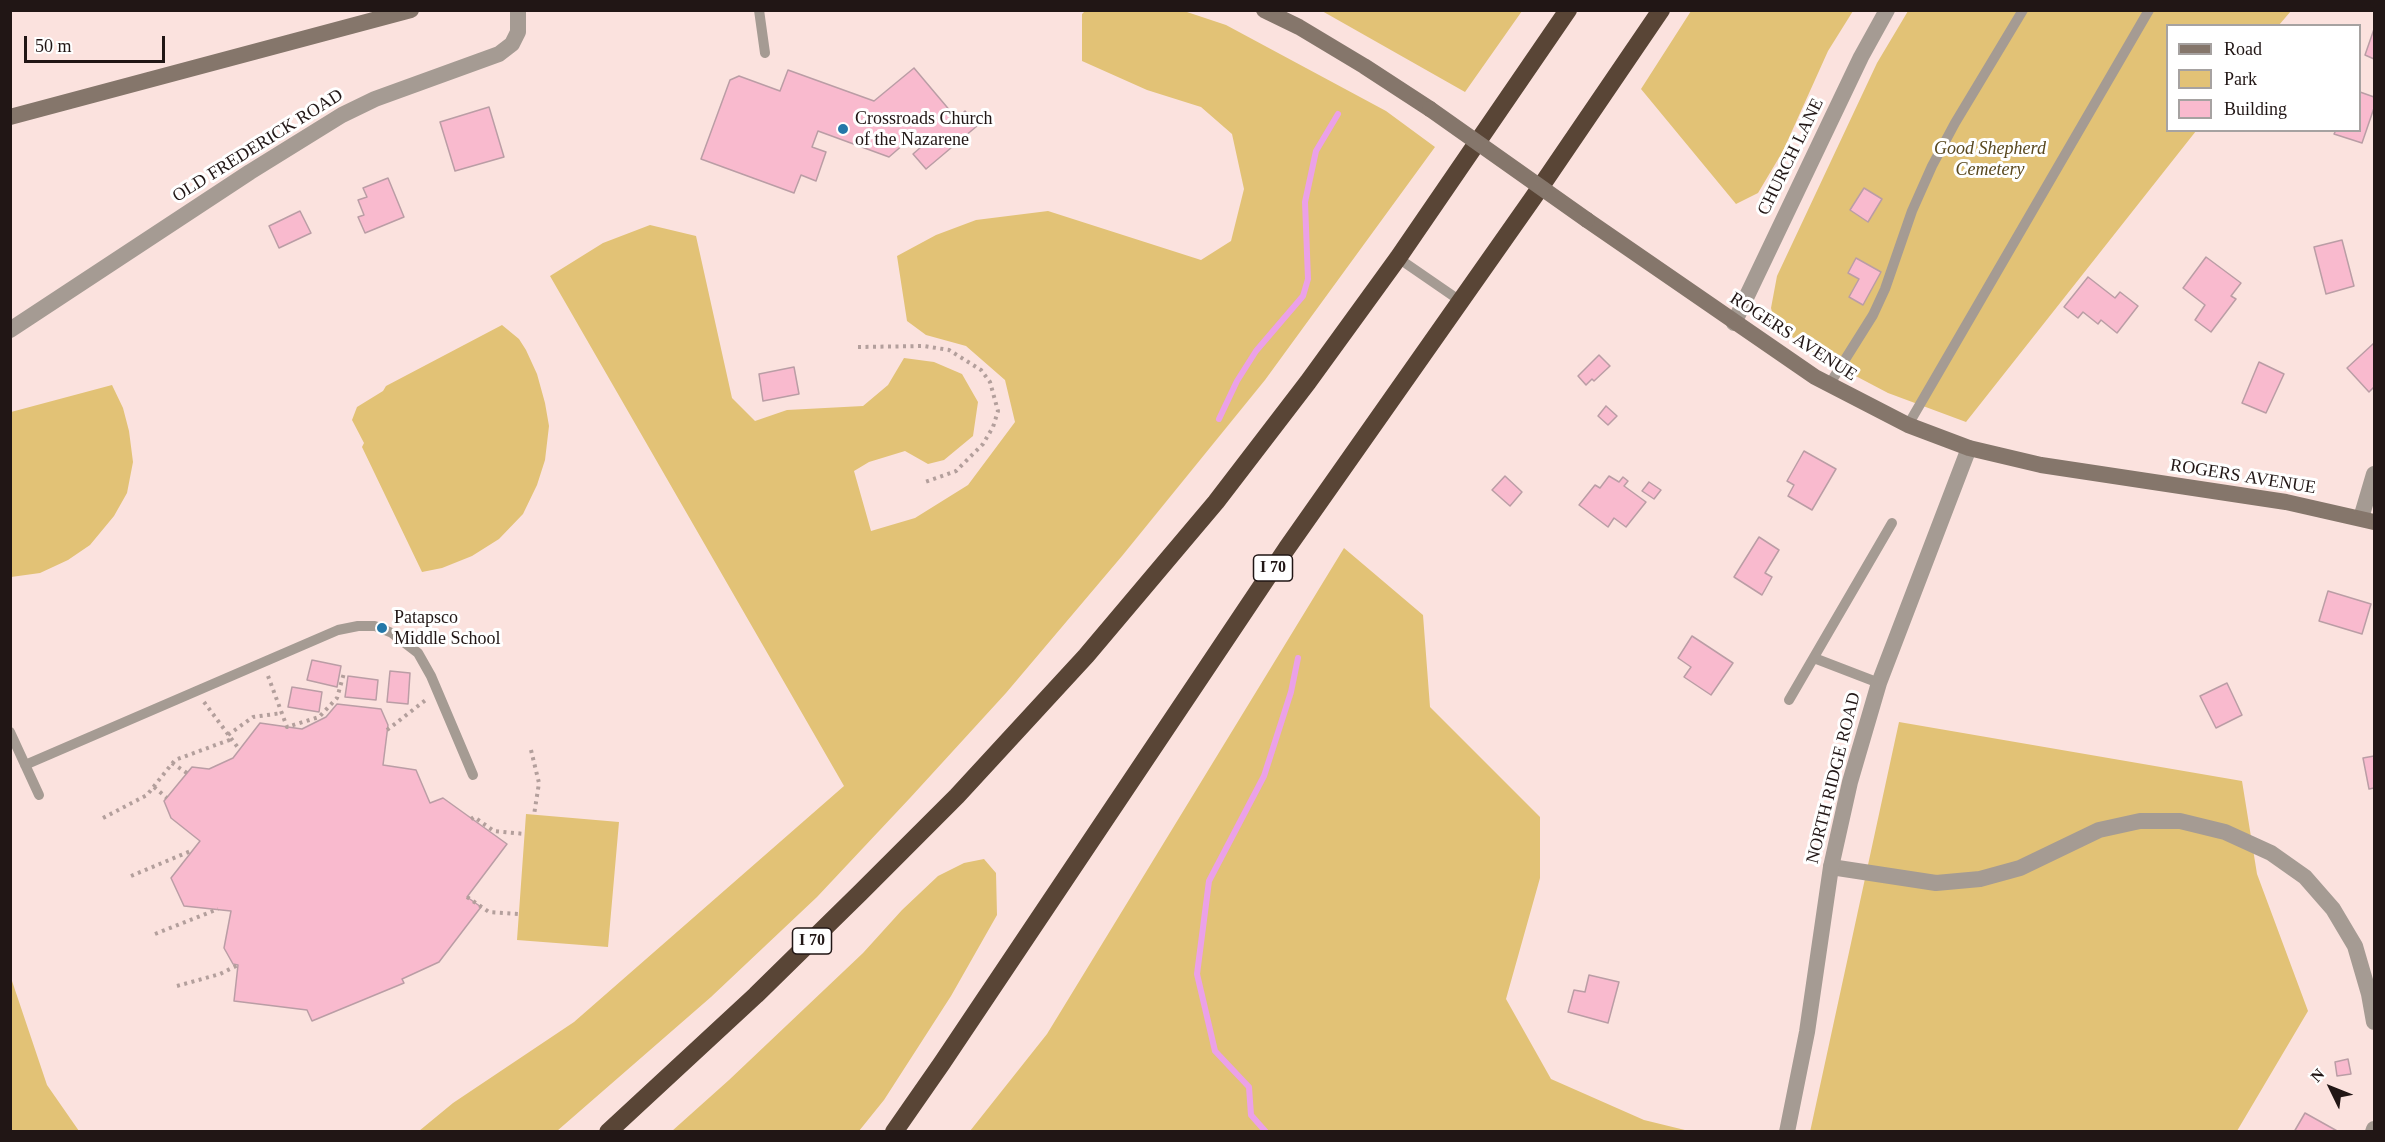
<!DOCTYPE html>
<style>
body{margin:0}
#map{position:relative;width:2385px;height:1142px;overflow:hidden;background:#fbe2de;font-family:"Times New Roman",serif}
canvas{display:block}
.frame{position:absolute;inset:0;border:12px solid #211615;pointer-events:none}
.legend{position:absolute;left:2166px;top:24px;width:195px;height:108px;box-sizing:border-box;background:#fff;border:2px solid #a6a2a1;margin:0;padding:8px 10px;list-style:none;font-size:18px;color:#211615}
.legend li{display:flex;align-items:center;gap:12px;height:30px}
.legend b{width:30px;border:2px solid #a6a2a1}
.north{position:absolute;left:2301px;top:1058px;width:60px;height:60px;-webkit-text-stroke:4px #fff;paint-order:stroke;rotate:313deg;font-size:16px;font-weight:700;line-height:24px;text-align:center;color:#211615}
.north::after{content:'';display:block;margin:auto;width:21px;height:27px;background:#211615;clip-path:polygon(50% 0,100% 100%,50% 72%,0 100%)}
.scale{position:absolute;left:24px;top:36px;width:141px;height:27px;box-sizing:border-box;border:3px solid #211615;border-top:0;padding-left:8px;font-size:18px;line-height:21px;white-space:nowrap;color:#211615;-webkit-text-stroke:4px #fff;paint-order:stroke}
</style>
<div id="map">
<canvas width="2385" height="1142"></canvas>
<div class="frame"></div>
<ul class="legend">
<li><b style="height:8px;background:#85766b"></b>Road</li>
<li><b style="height:16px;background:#e2c276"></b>Park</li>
<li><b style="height:16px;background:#f9bace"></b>Building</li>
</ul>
<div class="north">N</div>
<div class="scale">50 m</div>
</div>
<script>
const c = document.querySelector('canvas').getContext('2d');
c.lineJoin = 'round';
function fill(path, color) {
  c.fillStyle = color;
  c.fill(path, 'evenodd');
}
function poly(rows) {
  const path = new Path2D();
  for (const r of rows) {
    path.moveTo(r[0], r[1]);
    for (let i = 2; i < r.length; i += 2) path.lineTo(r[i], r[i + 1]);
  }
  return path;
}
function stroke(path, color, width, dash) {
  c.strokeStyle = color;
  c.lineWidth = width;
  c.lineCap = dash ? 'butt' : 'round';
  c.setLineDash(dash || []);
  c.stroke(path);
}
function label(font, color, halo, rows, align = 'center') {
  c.font = font + ' "Times New Roman",serif';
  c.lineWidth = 6;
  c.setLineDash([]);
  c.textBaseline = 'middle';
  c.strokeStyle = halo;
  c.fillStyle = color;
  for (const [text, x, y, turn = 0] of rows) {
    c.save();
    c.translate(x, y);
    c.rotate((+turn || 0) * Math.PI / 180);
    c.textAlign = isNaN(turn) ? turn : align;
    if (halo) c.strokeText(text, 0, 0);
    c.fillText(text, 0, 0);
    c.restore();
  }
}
fill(poly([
 [1085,11,1184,11,1226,25,1386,111,1435,147,1265,380,1122,556,1006,693,910,798,817,897,711,997,557,1131,419,1131,453,1103,574,1022,844,786,550,276,603,243,650,225,696,236,732,398,755,421,787,410,863,406,888,385,904,358,934,362,962,374,978,402,973,436,944,460,928,464,905,451,869,462,854,471,871,531,915,518,968,485,1015,422,1005,380,966,346,926,335,907,321,897,256,936,235,976,220,1048,211,1201,260,1231,241,1244,189,1232,134,1201,107,1147,90,1082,61,1082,14],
 [1322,11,1522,11,1465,92],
 [1691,11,1853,11,1828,51,1783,151,1758,193,1736,204,1641,89],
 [1908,11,2291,11,2279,25,2168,26,2168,130,2196,131,1966,422,1888,393,1812,353,1775,323,1771,308,1777,276,1877,63],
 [502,325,519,339,526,350,537,374,545,403,549,426,545,460,537,485,523,514,499,539,472,556,442,568,422,572,362,447,364,443,352,420,357,407,383,391,386,386],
 [112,385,123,408,129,431,133,462,127,493,114,516,90,545,68,560,40,573,11,577,11,412],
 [1344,548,1423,615,1430,707,1540,817,1540,878,1506,999,1551,1079,1644,1120,1689,1131,970,1131,1047,1034],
 [1899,722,2242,781,2257,874,2308,1011,2237,1131,1810,1132],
 [526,814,619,822,608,947,517,940],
 [984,859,996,873,997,915,951,996,884,1100,859,1131,672,1131,729,1080,863,953,902,910,938,876,964,863],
 [11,978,47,1085,79,1131,11,1131]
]), '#e2c276');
stroke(poly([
 [1219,419,1237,381,1256,351,1303,296,1308,279,1305,202,1316,151,1338,114],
 [1266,1132,1251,1115,1249,1087,1215,1051,1197,974,1209,881,1264,776,1291,692,1298,658]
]), '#eba1e8', 6);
const building = poly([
 [2374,29,2374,59,2365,55,2374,29],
 [914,68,957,119,965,111,977,126,926,169,913,154,921,147,912,137,889,157,818,131,812,147,826,152,816,181,801,175,794,193,701,159,730,80,739,76,780,91,788,70,874,101,914,68],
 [2360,92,2374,97,2374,108,2362,143,2334,134,2336,130,2360,130,2360,92],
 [489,107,504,157,455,171,440,122,489,107],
 [388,178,404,217,365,233,358,217,364,215,358,200,367,197,363,188,388,178],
 [1864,188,1882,199,1868,222,1850,210,1864,188],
 [300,211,311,233,279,248,269,226,300,211],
 [2342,240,2354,286,2326,294,2314,247,2342,240],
 [2206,257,2241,283,2231,296,2236,299,2211,332,2195,320,2205,305,2183,288,2206,257],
 [1856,258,1881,272,1863,305,1849,297,1859,279,1848,273,1856,258],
 [2088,277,2115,298,2120,292,2138,306,2117,333,2101,320,2098,324,2083,312,2078,318,2064,307,2088,277],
 [2374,343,2374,387,2369,392,2347,368,2374,343],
 [1599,355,1610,366,1594,381,1592,379,1586,385,1578,376,1599,355],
 [2259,362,2284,374,2266,413,2242,403,2259,362],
 [794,367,799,394,763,401,759,374,794,367],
 [1606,406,1617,416,1608,425,1598,416,1606,406],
 [1804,451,1836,469,1812,510,1788,496,1794,485,1787,481,1804,451],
 [1505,476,1522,492,1510,506,1492,490,1505,476],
 [1609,476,1619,482,1623,477,1628,481,1624,486,1646,502,1626,527,1614,518,1608,527,1579,505,1595,485,1600,488,1609,476],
 [1649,482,1661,490,1654,499,1642,491,1649,482],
 [1759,537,1779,550,1765,573,1772,577,1762,595,1734,577,1759,537],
 [2328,591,2371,604,2362,634,2319,621,2328,591],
 [1692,636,1733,663,1711,695,1684,677,1691,667,1678,658,1692,636],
 [312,660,341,666,337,687,307,680,312,660],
 [390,671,410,673,408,704,387,702,390,671],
 [348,676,378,680,376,700,345,697,348,676],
 [2227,683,2242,715,2216,728,2200,696,2227,683],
 [292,687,322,692,319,712,288,707,292,687],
 [337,704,381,709,388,725,383,765,416,770,430,803,443,798,507,844,467,897,481,907,439,962,402,979,404,983,312,1021,307,1010,234,1001,238,965,233,964,224,948,231,911,184,906,171,878,200,841,171,818,164,801,192,767,209,769,233,758,260,723,302,729,326,717,337,704],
 [2374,756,2374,788,2369,789,2363,758,2374,756],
 [1589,975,1619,982,1608,1023,1568,1012,1574,990,1585,992,1589,975],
 [2348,1059,2351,1074,2337,1076,2335,1062,2348,1059],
 [2305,1113,2339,1132,2294,1132,2305,1113]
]);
fill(building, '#f9bace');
stroke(building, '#ba9da5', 1.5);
stroke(poly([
 [858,347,924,346,949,350,981,370,990,382,998,411,993,427,983,444,956,471,922,483],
 [268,676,287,727,319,717,337,698,344,673],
 [204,702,239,749],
 [387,730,427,699],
 [228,735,253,717,282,713],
 [531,750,539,783,534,815],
 [172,763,187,773],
 [154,787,167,798],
 [103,818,147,795,175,760,232,739],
 [471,819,474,817,494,831,525,834],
 [131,876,193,850],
 [467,897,489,912,519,914],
 [155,934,218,909],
 [177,986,220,974,238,965]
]), '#b39f9c', 4, [3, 4.5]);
stroke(poly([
 [759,10,765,53],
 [1398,258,1459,300],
 [1829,385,1873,315,1885,289,1912,211,1932,166,1955,123,2023,10],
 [1908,425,2149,10],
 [1814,658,1879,683],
 [1789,700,1892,523],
 [10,732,39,795],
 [25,765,338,630,358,626,375,626,392,633,418,653,431,676,473,775]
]), '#a59b93', 10);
stroke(poly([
 [1734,323,1861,57,1887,10],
 [10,330,250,172,342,115,375,99,499,54,512,44,518,32,518,10],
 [2361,518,2374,474],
 [1831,867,1936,883,1980,879,2020,868,2099,830,2140,821,2180,821,2225,832,2271,853,2305,877,2333,909,2355,946,2369,994,2374,1022],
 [2373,1132,2374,1129]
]), '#a59b93', 16);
stroke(poly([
 [1787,1132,1807,1032,1831,867,1850,782,1879,683,1969,448]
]), '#a59b93', 16);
stroke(poly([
 [1264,10,1299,27,1364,66,1430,109],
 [10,117,411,10],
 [1587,220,1815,377,1908,425,1969,448,2041,465,2286,502,2374,522]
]), '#85766b', 16);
stroke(poly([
 [608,1132,756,995,860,893,957,796,1086,656,1216,502,1308,382,1398,258,1568,10],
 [894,1132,942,1063,1287,548,1533,198,1661,10]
]), '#594536', 18);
stroke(poly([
 [1430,109,1587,220]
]), '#85766b', 16);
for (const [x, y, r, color] of [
 [843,129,6,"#2477a8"],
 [382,628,6,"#2477a8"]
]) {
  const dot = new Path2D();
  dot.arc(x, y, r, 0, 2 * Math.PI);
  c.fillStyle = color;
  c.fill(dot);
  stroke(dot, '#fff', 2);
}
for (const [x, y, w] of [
 [1273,568,39],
 [812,941,39]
]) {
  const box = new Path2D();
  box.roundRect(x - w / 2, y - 13, w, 26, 4.5);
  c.fillStyle = '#fff';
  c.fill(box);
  stroke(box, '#211615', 1.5);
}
label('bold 16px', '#211615', null, [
 ["I 70",1273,568],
 ["I 70",812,941]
]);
label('18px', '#211615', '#fff', [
 ["Crossroads Church",855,119],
 ["of the Nazarene",855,140],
 ["Patapsco",394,618],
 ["Middle School",394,639]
], 'left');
label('18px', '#211615', '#fff', [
 ["OLD FREDERICK ROAD",258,146,-32],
 ["CHURCH LANE",1791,157,-64],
 ["ROGERS AVENUE",1793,337,33],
 ["ROGERS AVENUE",2243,477,9],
 ["NORTH RIDGE ROAD",1834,778,-76]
]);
label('italic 18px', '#59481f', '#fff', [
 ["Good Shepherd",1990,149],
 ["Cemetery",1990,170]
]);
</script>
